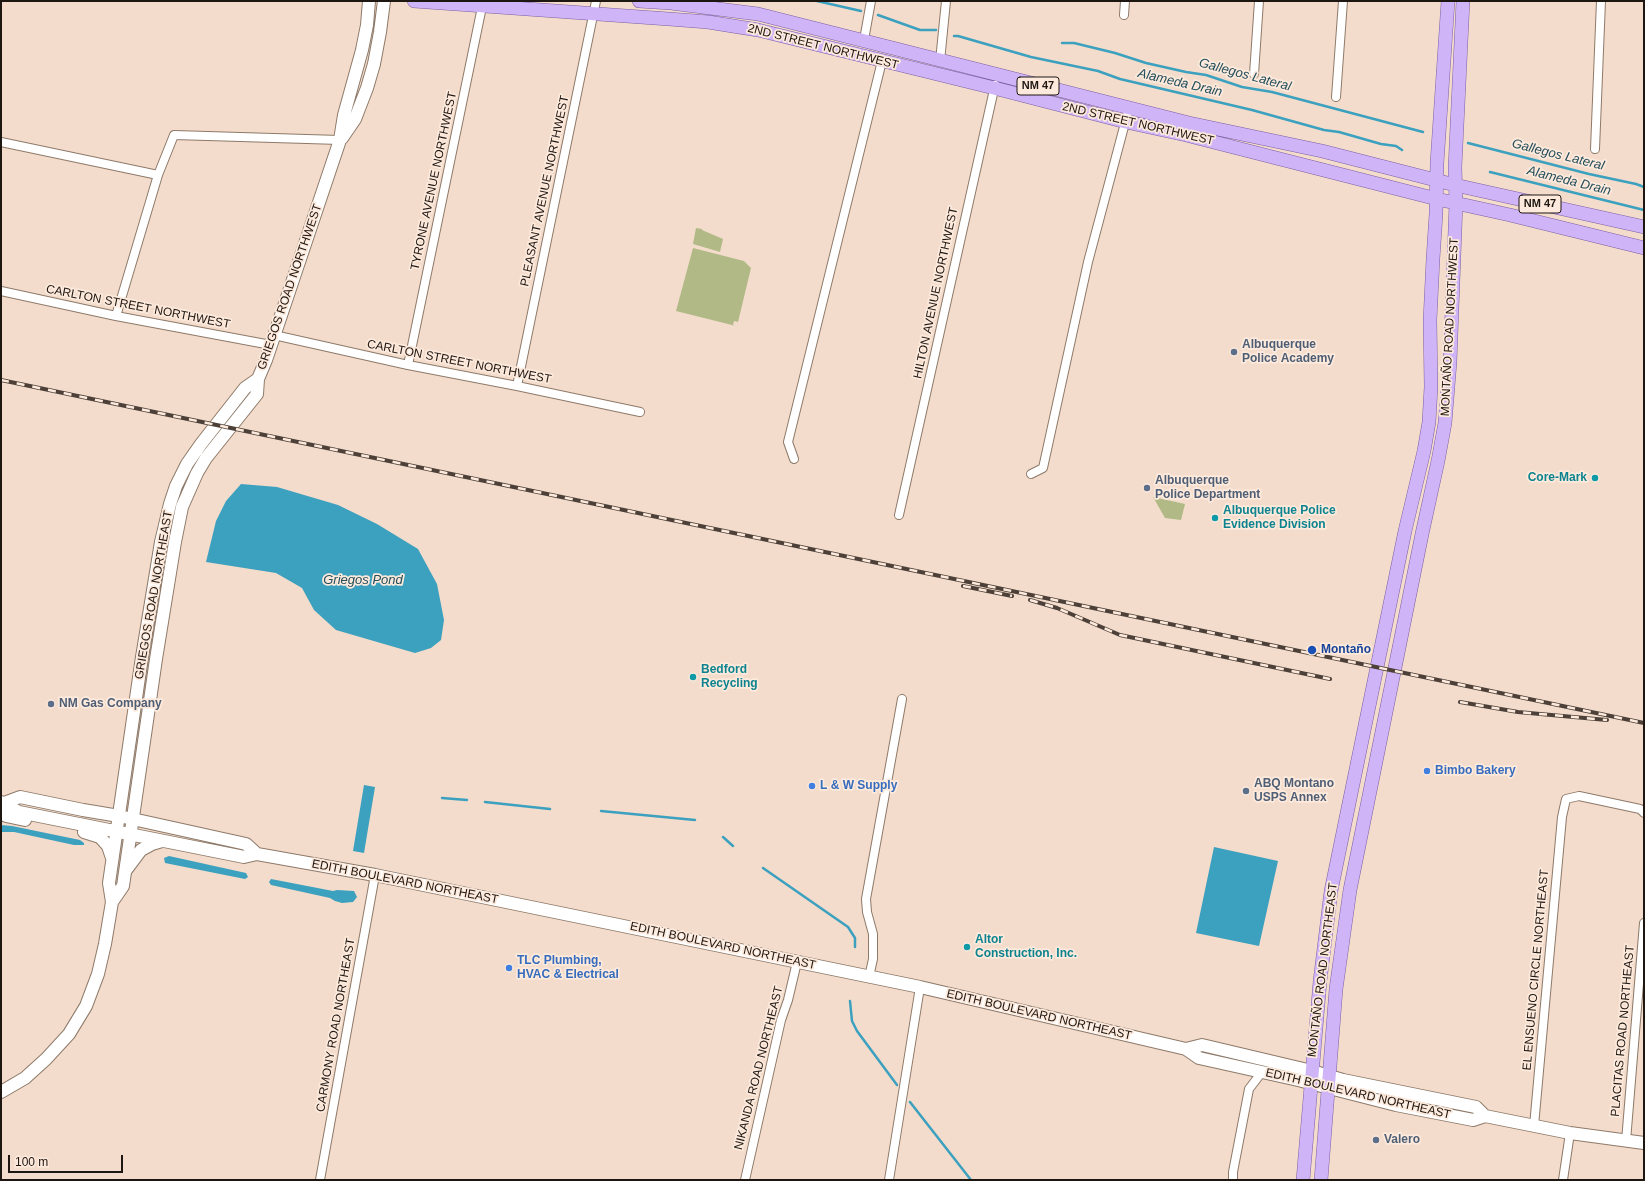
<!DOCTYPE html>
<meta charset="utf-8">
<style>
body{margin:0}
#map{position:relative;width:1645px;height:1181px;overflow:hidden;background:#f3dccb;font-family:Helvetica,sans-serif}
canvas{display:block}
.frame{position:absolute;inset:0;border:2px solid #1e1610;pointer-events:none}
.scale{position:absolute;left:8px;top:1155px;width:115px;height:18px;box-sizing:border-box;border:2px solid #1e1610;border-top:0;padding-left:5px;font-size:12px;line-height:14px;white-space:nowrap;color:#1e1610;-webkit-text-stroke:3px #fdeadc;paint-order:stroke}
</style>
<div id="map">
<canvas width="1645" height="1181"></canvas>
<div class="frame"></div>
<div class="scale">100 m</div>
</div>
<script>
const c = document.querySelector('canvas').getContext('2d');
c.lineJoin = 'round';
function fill(path, color) {
  c.fillStyle = color;
  c.fill(path, 'evenodd');
}
function poly(rows) {
  const path = new Path2D();
  for (const r of rows) {
    path.moveTo(r[0], r[1]);
    for (let i = 2; i < r.length; i += 2) path.lineTo(r[i], r[i + 1]);
  }
  return path;
}
function stroke(path, color, width, dash) {
  c.strokeStyle = color;
  c.lineWidth = width;
  c.lineCap = dash ? 'butt' : 'round';
  c.setLineDash(dash || []);
  c.stroke(path);
}
function label(font, color, halo, rows, align = 'center') {
  c.font = font + ' Helvetica,sans-serif';
  c.lineWidth = 3.5;
  c.setLineDash([]);
  c.textBaseline = 'middle';
  c.strokeStyle = halo;
  c.fillStyle = color;
  for (const [text, x, y, turn = 0] of rows) {
    c.save();
    c.translate(x, y);
    c.rotate((+turn || 0) * Math.PI / 180);
    c.textAlign = isNaN(turn) ? turn : align;
    if (halo) c.strokeText(text, 0, 0);
    c.fillText(text, 0, 0);
    c.restore();
  }
}
fill(poly([
 [696,228,702,229,702,230,723,239,720,252,693,244],
 [693,248,744,261,751,268,738,322,734,321,733,325,736,326,676,311],
 [1153,497,1185,504,1181,520,1165,518]
]), '#b1ba86');
fill(poly([
 [241,484,277,487,338,505,377,524,418,549,437,584,444,620,441,640,431,648,415,653,336,630,314,610,302,588,276,573,206,562,216,521,226,501],
 [364,785,375,787,364,853,353,851],
 [1,825,12,826,80,840,84,843,84,845,74,845,14,832,1,832],
 [1214,847,1278,861,1259,946,1196,933],
 [169,856,246,873,248,877,245,879,165,863,164,858],
 [271,879,333,891,337,890,354,891,357,897,353,902,342,903,335,901,330,898,271,885,269,882]
]), '#3ca0bf');
stroke(poly([
 [817,1,861,11],
 [878,15,920,30,936,30],
 [954,36,958,36,1031,57,1098,71,1120,79,1252,110,1324,130,1339,132,1381,144,1396,146,1402,150],
 [1062,43,1074,43,1115,53,1146,63,1186,72,1206,75,1242,87,1272,92,1423,132],
 [1468,143,1589,174,1636,184,1644,187],
 [1490,172,1644,210],
 [442,798,467,800],
 [485,802,550,809],
 [601,811,695,820],
 [723,837,733,846],
 [763,868,848,927,855,938,855,947],
 [850,1001,852,1021,857,1031,897,1085],
 [910,1102,971,1180]
]), '#3ca0bf', 2.5);
const street = poly([
 [1124,15,1125,1],
 [864,40,871,1],
 [940,61,946,1],
 [1254,74,1259,1],
 [1336,97,1343,1],
 [1,142,158,175],
 [1595,149,1601,1],
 [1,291,116,316,271,345],
 [116,316,158,175,174,135,340,140],
 [274,335,408,365,517,386,640,412],
 [408,365,483,2],
 [517,386,596,1],
 [794,459,788,442,882,61],
 [1031,474,1043,468,1088,262,1129,108],
 [899,515,995,85],
 [869,977,873,959,873,934,867,912,866,899,902,699],
 [1534,1126,1562,817,1566,799,1579,796,1640,809,1644,813],
 [1626,1141,1644,923],
 [320,1180,375,875],
 [745,1180,781,1020,788,1000,797,962],
 [889,1180,920,987],
 [1233,1180,1233,1172,1249,1089,1262,1072],
 [1563,1180,1570,1133]
]);
const secondary = poly([
 [342,138,355,119,367,88,374,64,380,32,384,1],
 [1,802,19,812,244,857,257,854,375,875,920,987,1186,1049,1199,1058,1298,1080,1396,1105,1473,1120,1485,1116],
 [4,803,20,797,83,810,119,816,246,844,257,854],
 [1,810,6,816,25,820],
 [84,832,100,837,108,846,112,858],
 [126,870,141,850,152,844,162,841],
 [112,902,123,886,156,659,175,542,182,507,197,473,206,458,257,394,258,379,266,360,340,140,344,115,362,50,367,25,369,1],
 [1186,1049,1202,1045,1312,1071,1343,1080,1476,1107,1485,1116,1570,1133,1644,1143],
 [1,1092,25,1078,46,1059,69,1034,86,1006,98,974,105,944,112,902,109,883,142,657,161,542,170,504,176,486,187,464,201,444,245,388,258,379]
]);
const primary = poly([
 [414,1,669,19,708,22,758,30,994,88,1126,122,1186,135,1437,199,1510,215,1644,248],
 [639,1,671,3,758,14,1189,123,1322,151,1455,185,1644,227],
 [1303,1180,1320,981,1331,891,1405,531,1424,451,1429,422,1431,387,1430,320,1433,259,1436,214,1437,163,1448,1],
 [1321,1180,1336,989,1350,890,1422,534,1438,461,1445,423,1450,362,1456,203,1455,167,1463,1]
]);
stroke(street, '#8e7a6a', 10);
stroke(secondary, '#8e7a6a', 14);
stroke(primary, '#7c5ea4', 14);
stroke(street, '#fff', 8);
stroke(secondary, '#fff', 12);
stroke(primary, '#cfb5f8', 13);
const rail = poly([
 [1,380,1644,723],
 [963,586,1012,596],
 [1030,600,1057,608,1120,635,1330,679],
 [1460,702,1518,712,1607,720]
]);
stroke(rail, '#4c4038', 4);
stroke(rail, '#fdeadc', 2.5, [8]);
for (const [x, y, r, color] of [
 [1234,352,4,"#5c6f8a"],
 [1595,478,4,"#0f9aa8"],
 [1147,488,4,"#5c6f8a"],
 [1215,518,4,"#0f9aa8"],
 [1312,650,5,"#1a4fb4"],
 [693,677,4,"#0f9aa8"],
 [51,704,4,"#5c6f8a"],
 [1427,771,4,"#3f7fe0"],
 [812,786,4,"#3f7fe0"],
 [1246,791,4,"#5c6f8a"],
 [967,947,4,"#0f9aa8"],
 [509,968,4,"#3f7fe0"],
 [1376,1140,4,"#5c6f8a"]
]) {
  const dot = new Path2D();
  dot.arc(x, y, r, 0, 2 * Math.PI);
  c.fillStyle = color;
  c.fill(dot);
  stroke(dot, '#fdeadc', 1.5);
}
for (const [x, y, w] of [
 [1038,86,42],
 [1540,204,42]
]) {
  const box = new Path2D();
  box.roundRect(x - w / 2, y - 9, w, 18, 3);
  c.fillStyle = '#fdeadc';
  c.fill(box);
  stroke(box, '#1e1610', 1);
}
label('bold 11px', '#1e1610', null, [
 ["NM 47",1038,86],
 ["NM 47",1540,204]
]);
label('12px', '#1e1610', '#fdeadc', [
 ["2ND STREET NORTHWEST",823,47,14],
 ["2ND STREET NORTHWEST",1138,124,13],
 ["TYRONE AVENUE NORTHWEST",434,181,-78],
 ["PLEASANT AVENUE NORTHWEST",545,191,-78],
 ["GRIEGOS ROAD NORTHWEST",290,287,-71],
 ["HILTON AVENUE NORTHWEST",936,293,-78],
 ["CARLTON STREET NORTHWEST",138,307,11],
 ["MONTAÑO ROAD NORTHWEST",1450,327,-87],
 ["CARLTON STREET NORTHWEST",459,362,11],
 ["GRIEGOS ROAD NORTHEAST",154,595,-80],
 ["EDITH BOULEVARD NORTHEAST",405,882,11],
 ["EDITH BOULEVARD NORTHEAST",723,946,12],
 ["MONTAÑO ROAD NORTHEAST",1323,970,-83],
 ["EL ENSUENO CIRCLE NORTHEAST",1536,970,-85],
 ["EDITH BOULEVARD NORTHEAST",1039,1015,13],
 ["CARMONY ROAD NORTHEAST",336,1025,-80],
 ["PLACITAS ROAD NORTHEAST",1623,1031,-85],
 ["NIKANDA ROAD NORTHEAST",759,1068,-76],
 ["EDITH BOULEVARD NORTHEAST",1358,1094,13]
]);
label('bold 12px', '#4e5e75', '#fdeadc', [
 ["Albuquerque",1242,345],
 ["Police Academy",1242,359],
 ["Albuquerque",1155,481],
 ["Police Department",1155,495],
 ["NM Gas Company",59,704],
 ["ABQ Montano",1254,784],
 ["USPS Annex",1254,798],
 ["Valero",1384,1140]
], 'left');
label('bold 12px', '#0d838f', '#fdeadc', [
 ["Core-Mark",1587,478,"right"],
 ["Albuquerque Police",1223,511],
 ["Evidence Division",1223,525],
 ["Bedford",701,670],
 ["Recycling",701,684],
 ["Altor",975,940],
 ["Construction, Inc.",975,954]
], 'left');
label('bold 12px', '#164399', '#fdeadc', [
 ["Montaño",1321,650]
], 'left');
label('bold 12px', '#366cbe', '#fdeadc', [
 ["Bimbo Bakery",1435,771],
 ["L & W Supply",820,786],
 ["TLC Plumbing,",517,961],
 ["HVAC & Electrical",517,975]
], 'left');
label('italic 13px', '#224d5b', '#fdeadc', [
 ["Gallegos Lateral",1245,75,15],
 ["Alameda Drain",1180,83,13],
 ["Gallegos Lateral",1558,155,14],
 ["Alameda Drain",1569,181,14],
 ["Griegos Pond",363,580]
]);
</script>
